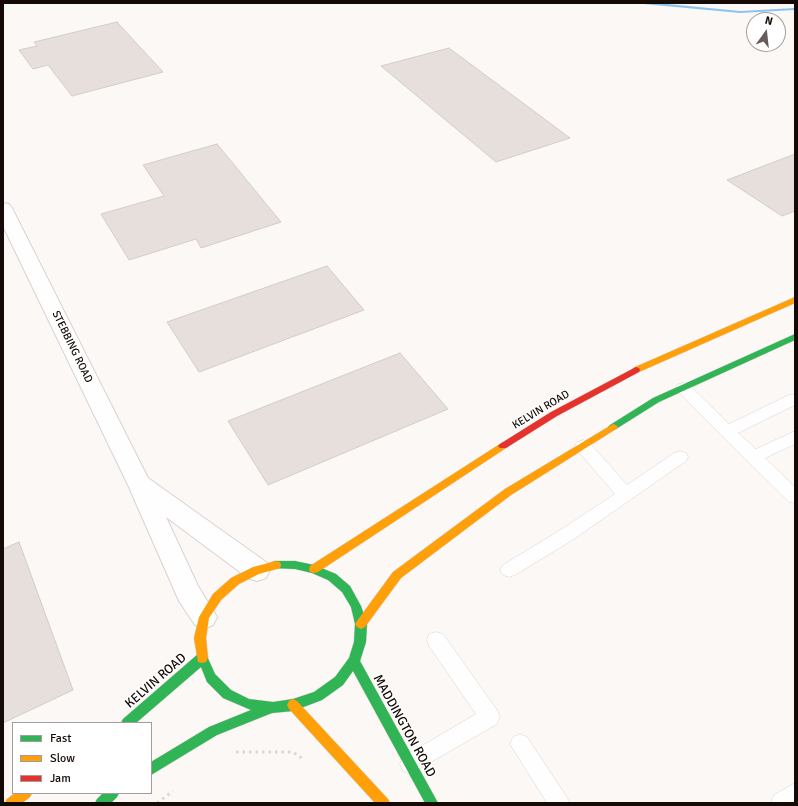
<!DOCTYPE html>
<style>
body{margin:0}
#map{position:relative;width:798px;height:806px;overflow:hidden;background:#fcf8f6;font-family:Signika,sans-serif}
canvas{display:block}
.frame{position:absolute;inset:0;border:4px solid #150a06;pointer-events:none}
.legend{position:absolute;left:12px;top:722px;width:140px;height:72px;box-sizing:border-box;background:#fff;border:1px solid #a19d9b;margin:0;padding:5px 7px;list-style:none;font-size:12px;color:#150a06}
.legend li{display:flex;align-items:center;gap:8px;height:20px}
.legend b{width:20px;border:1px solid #a19d9b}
.north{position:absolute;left:746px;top:12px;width:40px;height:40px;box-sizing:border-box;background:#fff;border:1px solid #a19d9b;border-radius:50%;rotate:15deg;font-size:11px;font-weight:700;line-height:16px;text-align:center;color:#150a06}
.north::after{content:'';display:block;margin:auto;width:14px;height:18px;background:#665d5a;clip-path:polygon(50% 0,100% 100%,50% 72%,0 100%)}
</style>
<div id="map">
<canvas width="798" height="806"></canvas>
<div class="frame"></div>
<ul class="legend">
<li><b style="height:5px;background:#30b455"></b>Fast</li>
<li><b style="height:5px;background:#ff9f0a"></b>Slow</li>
<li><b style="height:5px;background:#e5322d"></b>Jam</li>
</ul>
<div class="north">N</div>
</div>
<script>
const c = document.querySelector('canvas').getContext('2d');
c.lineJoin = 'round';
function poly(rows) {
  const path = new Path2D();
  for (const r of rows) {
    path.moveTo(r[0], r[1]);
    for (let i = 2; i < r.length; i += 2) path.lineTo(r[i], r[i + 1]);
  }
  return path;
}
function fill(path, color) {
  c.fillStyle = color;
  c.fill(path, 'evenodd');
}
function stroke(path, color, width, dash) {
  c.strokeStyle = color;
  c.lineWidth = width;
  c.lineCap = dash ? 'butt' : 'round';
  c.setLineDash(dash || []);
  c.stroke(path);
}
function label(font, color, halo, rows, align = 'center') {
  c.font = font + ' Signika,sans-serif';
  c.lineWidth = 3;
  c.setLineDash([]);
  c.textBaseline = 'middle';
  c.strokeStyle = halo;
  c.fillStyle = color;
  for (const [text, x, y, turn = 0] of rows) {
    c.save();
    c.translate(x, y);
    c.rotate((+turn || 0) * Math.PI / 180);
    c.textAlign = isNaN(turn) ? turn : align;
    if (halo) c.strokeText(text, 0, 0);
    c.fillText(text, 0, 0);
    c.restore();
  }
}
fill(poly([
 [641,3,658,3,740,11,795,8,795,10,740,13,643,4,641,3]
]), '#8bc4f1');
const building = poly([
 [117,22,163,72,72,96,48,65,33,69,19,50,37,46,34,42,117,22],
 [449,48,570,138,496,162,381,66,449,48],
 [217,144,281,222,201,248,196,239,129,260,101,214,164,196,143,165,217,144],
 [795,154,795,211,782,216,727,180,795,154],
 [327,266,364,310,199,372,167,322,327,266],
 [400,353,448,409,268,485,228,421,400,353],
 [19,542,73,690,3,723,3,549,19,542]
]);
fill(building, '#e6dfdc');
stroke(building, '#d3ccc8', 1);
const lane = poly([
 [683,383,688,384,729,424,789,395,795,394,795,405,738,433,756,449,795,431,795,444,765,458,795,487,795,503,789,502,678,392,676,388,678,384,683,383],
 [583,440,589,442,627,485,674,453,680,451,686,453,688,457,686,461,574,539,515,575,509,577,503,575,500,570,503,565,562,529,615,494,577,450,575,446,577,442,583,440],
 [436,632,443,634,497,710,500,717,497,724,410,774,403,771,400,764,403,757,476,714,429,646,427,640,429,634,436,632],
 [520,734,527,737,566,796,570,803,547,803,510,744,513,737,520,734],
 [795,783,795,803,771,803,774,795,795,783]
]);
const street = poly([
 [3,203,9,204,12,208,148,478,266,562,270,570,266,578,257,581,248,578,166,517,198,586,217,617,213,625,204,629,195,625,179,601,128,485,3,226,3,203]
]);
const fast = poly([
 [795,334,795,340,659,402,616,429,613,430,610,429,608,427,610,425,653,398,795,334],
 [276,561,295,561,314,565,336,574,350,586,361,606,367,624,366,642,360,661,438,803,425,803,353,671,343,685,322,700,293,711,272,713,217,735,151,775,151,762,209,727,251,710,223,698,207,682,201,667,136,723,121,723,123,719,198,654,202,653,206,654,215,674,231,690,249,699,273,702,293,699,314,692,335,677,349,658,354,642,355,624,351,607,342,592,328,580,312,573,295,569,272,568,271,565,272,562,276,561],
 [103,793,119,793,117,797,111,803,95,803,97,799,103,793]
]);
const slow = poly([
 [795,297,795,303,639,372,633,372,632,370,633,368,795,297],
 [613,424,616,425,618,427,616,429,511,495,401,578,365,627,361,629,357,627,355,624,357,621,393,572,505,489,613,424],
 [503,442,506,444,508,446,506,448,318,572,314,573,310,572,309,569,310,566,503,442],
 [276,561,280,562,281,565,280,568,259,574,239,584,221,600,209,618,206,638,208,658,206,662,202,663,198,662,194,638,199,617,213,594,231,578,253,567,276,561],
 [293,699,297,701,388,799,390,803,375,803,289,709,287,705,289,701,293,699],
 [15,793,32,793,30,797,22,803,5,803,7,799,15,793]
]);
const jam = poly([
 [636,367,639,368,640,370,639,372,557,416,506,448,500,448,498,446,500,444,551,412,636,367]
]);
stroke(lane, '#dad2cf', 1);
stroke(street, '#dad2cf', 2);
stroke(fast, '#dad2cf', 1);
stroke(slow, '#dad2cf', 1);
stroke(jam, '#dad2cf', 1);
stroke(poly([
 [236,752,293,752,303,759],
 [157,803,173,791]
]), '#d9d8d7', 3, [2.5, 4]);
fill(lane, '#fffefe');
fill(street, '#fffefe');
fill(fast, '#30b455');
fill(slow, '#ff9f0a');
fill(jam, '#e5322d');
label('11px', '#150a06', '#fff', [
 ["STEBBING ROAD",72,347,64],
 ["KELVIN ROAD",541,410,-31]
]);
label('13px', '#150a06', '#fff', [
 ["KELVIN ROAD",156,681,-41],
 ["MADDINGTON ROAD",404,726,61]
]);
</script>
